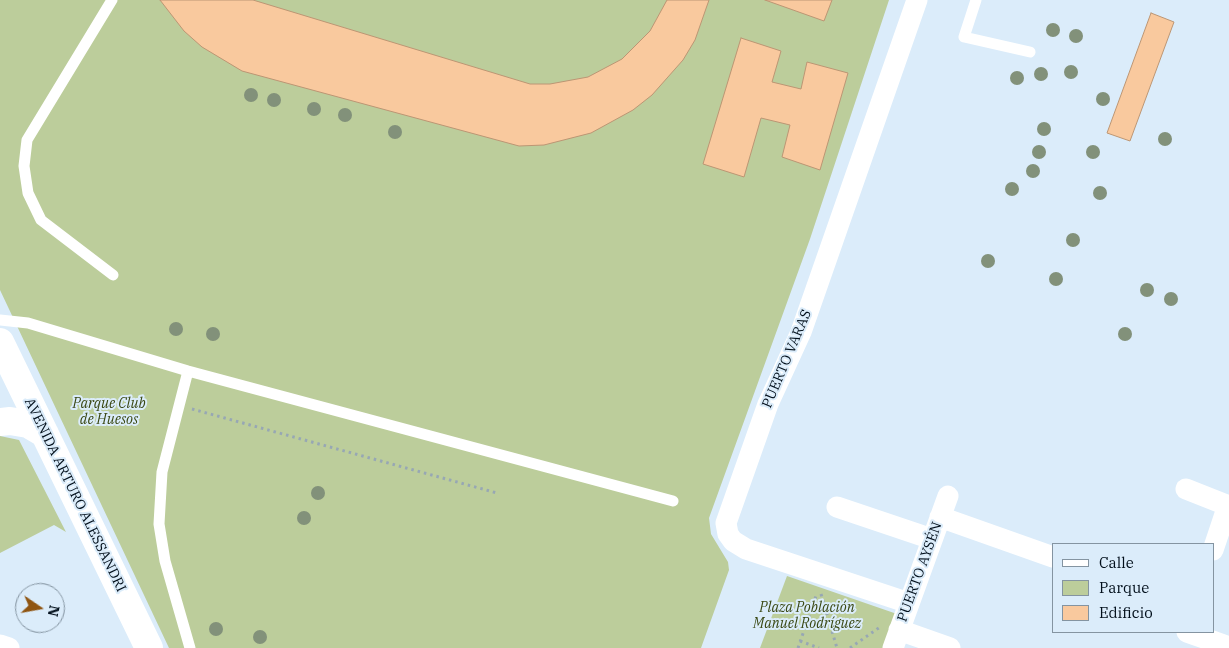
<!DOCTYPE html>
<meta charset="utf-8">
<style>
body{margin:0}
#map{position:relative;width:1229px;height:648px;overflow:hidden;background:#dbecfa;font-family:"IBM Plex Serif",serif}
canvas{display:block}
.legend{position:absolute;left:1052px;top:543px;width:162px;height:90px;box-sizing:border-box;background:#dbecfa;border:1px solid #8494a1;margin:0;padding:6px 9px;list-style:none;font-size:15px;color:#020f1b}
.legend li{display:flex;align-items:center;gap:10px;height:25px}
.legend b{width:25px;border:1px solid #8494a1}
.north{position:absolute;left:15px;top:583px;width:50px;height:50px;box-sizing:border-box;background:#dbecfa;border:1px solid #8494a1;border-radius:50%;rotate:102deg;font-size:14px;font-weight:700;line-height:20px;text-align:center;color:#020f1b}
.north::after{content:'';display:block;margin:auto;width:18px;height:22px;background:#8f5512;clip-path:polygon(50% 0,100% 100%,50% 72%,0 100%)}
</style>
<div id="map">
<canvas width="1229" height="648"></canvas>
<ul class="legend">
<li><b style="height:6px;background:#fff"></b>Calle</li>
<li><b style="height:14px;background:#bccd9b"></b>Parque</li>
<li><b style="height:14px;background:#f9c99e"></b>Edificio</li>
</ul>
<div class="north">N</div>
</div>
<script>
const c = document.querySelector('canvas').getContext('2d');
c.lineJoin = 'round';
function fill(path, color) {
  c.fillStyle = color;
  c.fill(path, 'evenodd');
}
function poly(rows) {
  const path = new Path2D();
  for (const r of rows) {
    path.moveTo(r[0], r[1]);
    for (let i = 2; i < r.length; i += 2) path.lineTo(r[i], r[i + 1]);
  }
  return path;
}
function stroke(path, color, width, dash) {
  c.strokeStyle = color;
  c.lineWidth = width;
  c.lineCap = dash ? 'butt' : 'round';
  c.setLineDash(dash || []);
  c.stroke(path);
}
function label(font, color, halo, rows, align = 'center') {
  c.font = font + ' "IBM Plex Serif",serif';
  c.lineWidth = 4;
  c.setLineDash([]);
  c.textBaseline = 'middle';
  c.strokeStyle = halo;
  c.fillStyle = color;
  for (const [text, x, y, turn = 0] of rows) {
    c.save();
    c.translate(x, y);
    c.rotate((+turn || 0) * Math.PI / 180);
    c.textAlign = isNaN(turn) ? turn : align;
    if (halo) c.strokeText(text, 0, 0);
    c.fillText(text, 0, 0);
    c.restore();
  }
}
fill(poly([
 [0,0,889,0,810,239,709,518,711,534,728,562,729,570,701,648,169,648,0,290],
 [0,436,19,440,66,532,54,525,0,553],
 [787,576,897,614,885,648,760,648]
]), '#bccd9b');
const building = poly([
 [160,0,253,0,530,84,550,84,588,77,622,59,650,31,667,0,709,0,695,40,683,60,652,95,633,110,591,133,544,145,519,146,242,71,202,47,184,31,160,0],
 [765,0,832,0,824,21,765,0],
 [1151,13,1174,22,1130,141,1107,133,1151,13],
 [741,38,781,51,772,82,801,89,807,62,848,73,820,170,782,157,790,125,761,118,744,177,703,164,741,38]
]);
fill(building, '#f9c99e');
stroke(building, '#bc9674', 1);
stroke(poly([
 [192,409,497,493],
 [821,594,837,648],
 [800,641,819,648],
 [798,648,817,593],
 [850,648,880,627]
]), '#97a7b4', 3, [2.5, 4]);
stroke(poly([
 [112,0,27,140,24,166,28,193,41,220,113,275],
 [976,0,964,37,1030,52],
 [0,320,28,323,188,371,673,501],
 [188,371,162,472,159,524,165,561,190,648]
]), '#fff', 11);
stroke(poly([
 [1186,489,1229,506],
 [837,507,932,539],
 [940,517,1053,557],
 [1213,550,1228,505],
 [909,603,746,549,733,541,728,534,726,523,768,404,801,332,917,0],
 [899,630,950,648],
 [1187,632,1229,647],
 [0,645,9,648],
 [893,648,948,496]
]), '#fff', 21);
stroke(poly([
 [0,342,149,648],
 [0,422,10,421,28,424,45,434]
]), '#fff', 28);
c.fillStyle = '#82917a';
for (const [x, y] of [
 [1053,30],
 [1076,36],
 [1071,72],
 [1041,74],
 [1017,78],
 [251,95],
 [1103,99],
 [274,100],
 [314,109],
 [345,115],
 [1044,129],
 [395,132],
 [1165,139],
 [1039,152],
 [1093,152],
 [1033,171],
 [1012,189],
 [1100,193],
 [1073,240],
 [988,261],
 [1056,279],
 [1147,290],
 [1171,299],
 [176,329],
 [213,334],
 [1125,334],
 [318,493],
 [304,518],
 [216,629],
 [260,637]
]) {
  c.beginPath();
  c.arc(x, y, 7, 0, 2 * Math.PI);
  c.fill();
}
label('14px', '#020f1b', '#dbecfa', [
 ["PUERTO VARAS",787,359,-67],
 ["AVENIDA ARTURO ALESSANDRI",75,495,64],
 ["PUERTO AYSÉN",920,572,-70]
]);
label('italic 14px', '#394712', '#dbecfa', [
 ["Parque Club",109,404],
 ["de Huesos",109,420],
 ["Plaza Población",807,608],
 ["Manuel Rodríguez",807,624]
]);
</script>
